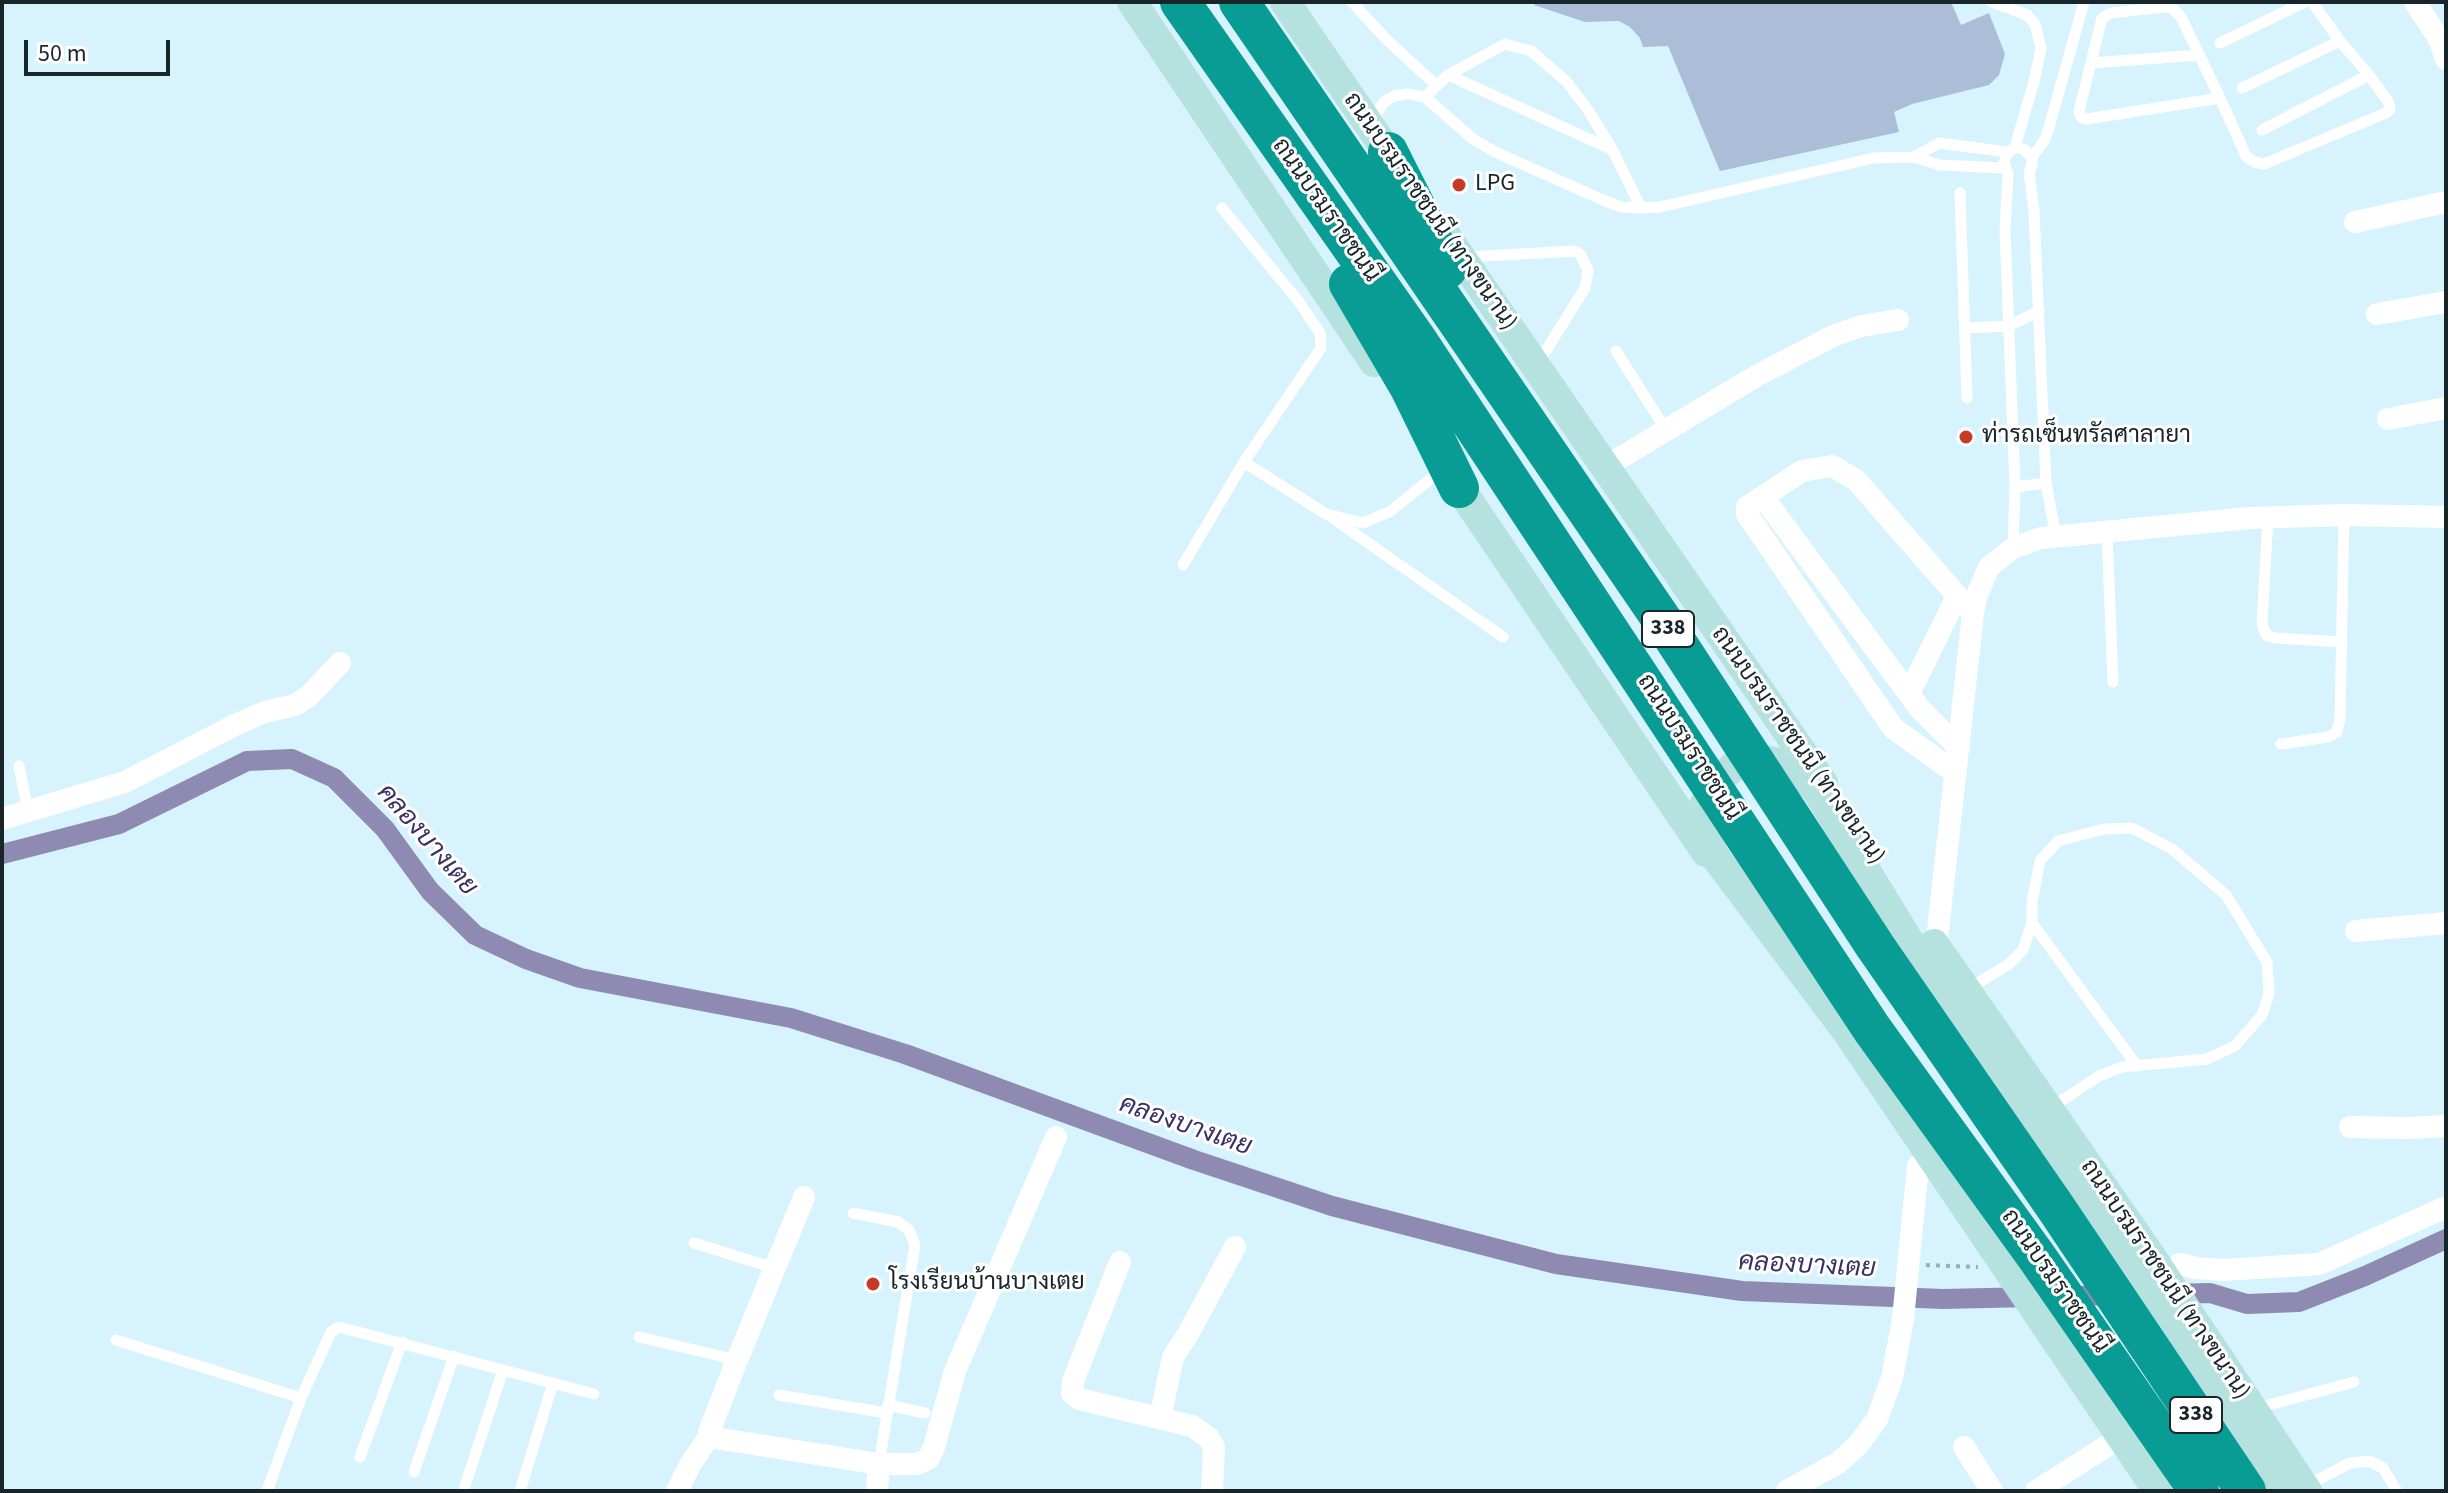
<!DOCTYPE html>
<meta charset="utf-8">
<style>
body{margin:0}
#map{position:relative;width:2448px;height:1493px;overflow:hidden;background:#d7f3fd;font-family:"Source Sans 3",sans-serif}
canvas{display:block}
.frame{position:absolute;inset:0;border:4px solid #18262a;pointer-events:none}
.scale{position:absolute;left:24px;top:40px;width:146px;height:36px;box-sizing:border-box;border:4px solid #18262a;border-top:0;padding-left:10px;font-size:24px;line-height:28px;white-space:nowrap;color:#18262a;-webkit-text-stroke:6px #fff;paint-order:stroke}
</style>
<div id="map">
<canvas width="2448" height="1493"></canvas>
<div class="frame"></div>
<div class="scale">50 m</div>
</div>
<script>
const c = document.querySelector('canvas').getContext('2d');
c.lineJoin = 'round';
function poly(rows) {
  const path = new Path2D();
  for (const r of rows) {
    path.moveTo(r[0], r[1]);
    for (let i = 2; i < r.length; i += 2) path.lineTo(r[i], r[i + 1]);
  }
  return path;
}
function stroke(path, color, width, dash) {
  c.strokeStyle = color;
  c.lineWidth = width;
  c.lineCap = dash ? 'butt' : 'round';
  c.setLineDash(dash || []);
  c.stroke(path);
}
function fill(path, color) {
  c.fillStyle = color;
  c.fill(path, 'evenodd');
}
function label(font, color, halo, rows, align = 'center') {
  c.font = font + ' "Source Sans 3",Sarabun,sans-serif';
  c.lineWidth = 6;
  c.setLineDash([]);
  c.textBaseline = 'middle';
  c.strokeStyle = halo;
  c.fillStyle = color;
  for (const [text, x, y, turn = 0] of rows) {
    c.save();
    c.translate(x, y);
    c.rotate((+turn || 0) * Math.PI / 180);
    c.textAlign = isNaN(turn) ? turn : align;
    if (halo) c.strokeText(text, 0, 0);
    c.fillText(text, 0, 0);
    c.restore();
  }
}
stroke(poly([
 [2,854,119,824,247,761,292,759,334,778,385,829,430,891,475,935,526,959,580,978,791,1018,905,1054,1194,1160,1332,1206,1556,1264,1742,1291,1943,1299,2119,1295],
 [2167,1294,2210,1293,2247,1304,2299,1302,2365,1276,2446,1239]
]), '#8e8ab2', 20);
fill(poly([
 [1535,2,1951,2,1961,25,1989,13,2005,54,1999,75,1989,85,1912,104,1894,112,1899,132,1720,171,1668,46,1643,47,1640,38,1630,27,1619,21,1585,22,1534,5]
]), '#acbed7');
stroke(poly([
 [1926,1265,1978,1267]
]), '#98afb7', 4, [4, 6]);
stroke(poly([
 [1352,2,1386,39,1437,86],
 [1992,2,2027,15,2035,24,2041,48,2035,78,2015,147],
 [2220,43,2305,2],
 [2091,63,2200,55],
 [1448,75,1611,149],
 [2242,88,2340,41],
 [1425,97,1448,75,1505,44,1531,51,1566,81,1588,110,1612,149,1641,208],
 [2220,98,2087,119,2081,117,2079,111,2102,18,2111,13,2164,7,2172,8,2181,17,2220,98,2246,156,2254,162,2264,164,2386,113,2390,109,2388,101,2369,75],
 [1374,123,1377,113,1384,102,1394,96,1408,94,1425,97,1473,139,1495,152,1603,200,1621,207,1641,208,1660,207,1874,158,1914,157,1940,165,2004,168],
 [2262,130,2369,75,2340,41,2312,2],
 [1914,157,1939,143,2008,152],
 [1960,193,1967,398],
 [1222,208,1299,302,1320,333,1321,348,1244,462],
 [1465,257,1574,251,1580,254,1588,270,1585,288,1537,365],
 [1965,328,2009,326,2039,311],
 [1616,351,1666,430],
 [2015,487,2046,483],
 [1331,517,1503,637],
 [2268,517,2262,624,2266,635,2275,638,2342,642],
 [2107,532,2113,682],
 [2056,537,2046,483,2034,211,2029,172,2032,166,2032,157,2044,141,2048,131,2084,2],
 [2013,548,2015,487,2005,230,2008,174,2004,163,2006,155,2015,147,2024,149,2032,157],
 [1183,565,1244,462,1326,514,1363,523,1389,512,1442,470],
 [2281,744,2328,737,2337,732,2340,719,2344,515],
 [19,766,28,812],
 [2032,923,2137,1066],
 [1966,990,2009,964,2023,950,2032,923,2032,902,2040,861,2058,841,2104,829,2132,828,2172,849,2226,895,2267,962,2269,994,2262,1015,2235,1046,2207,1059,2122,1067,2099,1076,2049,1109],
 [853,1213,898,1222,909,1230,915,1245,879,1464],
 [694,1243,774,1268],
 [639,1337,737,1360],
 [116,1340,301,1398],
 [779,1395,886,1413],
 [888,1405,925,1413],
 [2254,1409,2354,1382],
 [360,1457,402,1342],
 [414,1472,454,1356],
 [465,1486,503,1370],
 [2304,1487,2350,1463,2369,1461,2383,1468,2397,1491],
 [267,1491,301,1398,331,1332,339,1327,594,1394],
 [520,1491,553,1383]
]), '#fff', 11);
stroke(poly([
 [2415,2,2439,39,2446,59],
 [2355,222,2446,202],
 [2377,314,2446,302],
 [2388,419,2446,408],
 [1605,467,1758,375,1833,336,1861,326,1898,320],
 [1763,497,1920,709,1959,748],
 [1909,694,1957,596],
 [1956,773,1893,728,1747,514,1747,507,1802,471,1832,466,1856,480,1973,614],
 [2,819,125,782,235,725,265,712,295,705,309,696,340,663],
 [2356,931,2446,923],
 [1936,948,1973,614,1976,597,1989,567,2013,548,2041,538,2250,518,2344,515,2446,517],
 [2350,1127,2408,1128,2446,1126],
 [804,1197,737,1360,709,1432,710,1435,715,1438,879,1464,918,1464,928,1459,934,1447,955,1371,1056,1137],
 [1120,1262,1073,1381,1072,1393,1079,1399,1192,1426,1209,1438,1214,1447,1212,1491],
 [2180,1264,2196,1268,2223,1270,2319,1264,2446,1207],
 [1160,1418,1173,1357,1188,1334,1235,1247],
 [1964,1447,1992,1491],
 [677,1491,690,1465,710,1435],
 [877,1491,879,1464],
 [1787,1491,1838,1463,1858,1445,1877,1419,1892,1378,1903,1319,1918,1166],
 [2036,1491,2107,1446]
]), '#fff', 22);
stroke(poly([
 [1132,2,1374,362],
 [1285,2,1400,170],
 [1444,233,1823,783],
 [1448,471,1706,852],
 [1934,944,2148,1252,2307,1491],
 [2158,1491,1848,1033,1714,855,1704,822,1705,804,1718,780,1738,763,1764,760,1784,764,1800,774,1816,789,1932,979,2277,1491]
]), '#b5e1df', 30);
stroke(poly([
 [1180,2,1417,340,1872,1029,2036,1256,2199,1491],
 [1239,2,1660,617,1875,946,2056,1208,2246,1491],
 [1388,152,1447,269],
 [1349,284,1410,388,1459,488]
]), '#099c94', 40);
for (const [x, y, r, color] of [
 [1459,185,8,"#c63a27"],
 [1966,437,8,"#c63a27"],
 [873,1284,8,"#c63a27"]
]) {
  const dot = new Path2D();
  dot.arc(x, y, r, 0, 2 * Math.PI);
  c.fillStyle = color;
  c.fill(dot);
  stroke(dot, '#fff', 3);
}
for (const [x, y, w] of [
 [1668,629,52],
 [2196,1415,52]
]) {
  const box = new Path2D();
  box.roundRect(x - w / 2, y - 18, w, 36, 6);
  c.fillStyle = '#fff';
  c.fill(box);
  stroke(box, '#18262a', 2);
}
label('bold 22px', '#18262a', null, [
 ["338",1668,629],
 ["338",2196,1415]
]);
label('24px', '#18262a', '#fff', [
 ["LPG",1475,185],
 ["ท่ารถเซ็นทรัลศาลายา",1982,437],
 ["โรงเรียนบ้านบางเตย",889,1284]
], 'left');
label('24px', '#18262a', '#fff', [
 ["ถนนบรมราชชนนี",1325,211,55],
 ["ถนนบรมราชชนนี (ทางขนาน)",1429,212,55],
 ["ถนนบรมราชชนนี (ทางขนาน)",1797,746,55],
 ["ถนนบรมราชชนนี",1688,748,57],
 ["ถนนบรมราชชนนี (ทางขนาน)",2164,1280,56],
 ["ถนนบรมราชชนนี",2054,1282,55]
]);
label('italic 26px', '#3a3065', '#fff', [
 ["คลองบางเตย",426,841,49],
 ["คลองบางเตย",1185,1127,19],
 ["คลองบางเตย",1807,1267,3]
]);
</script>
